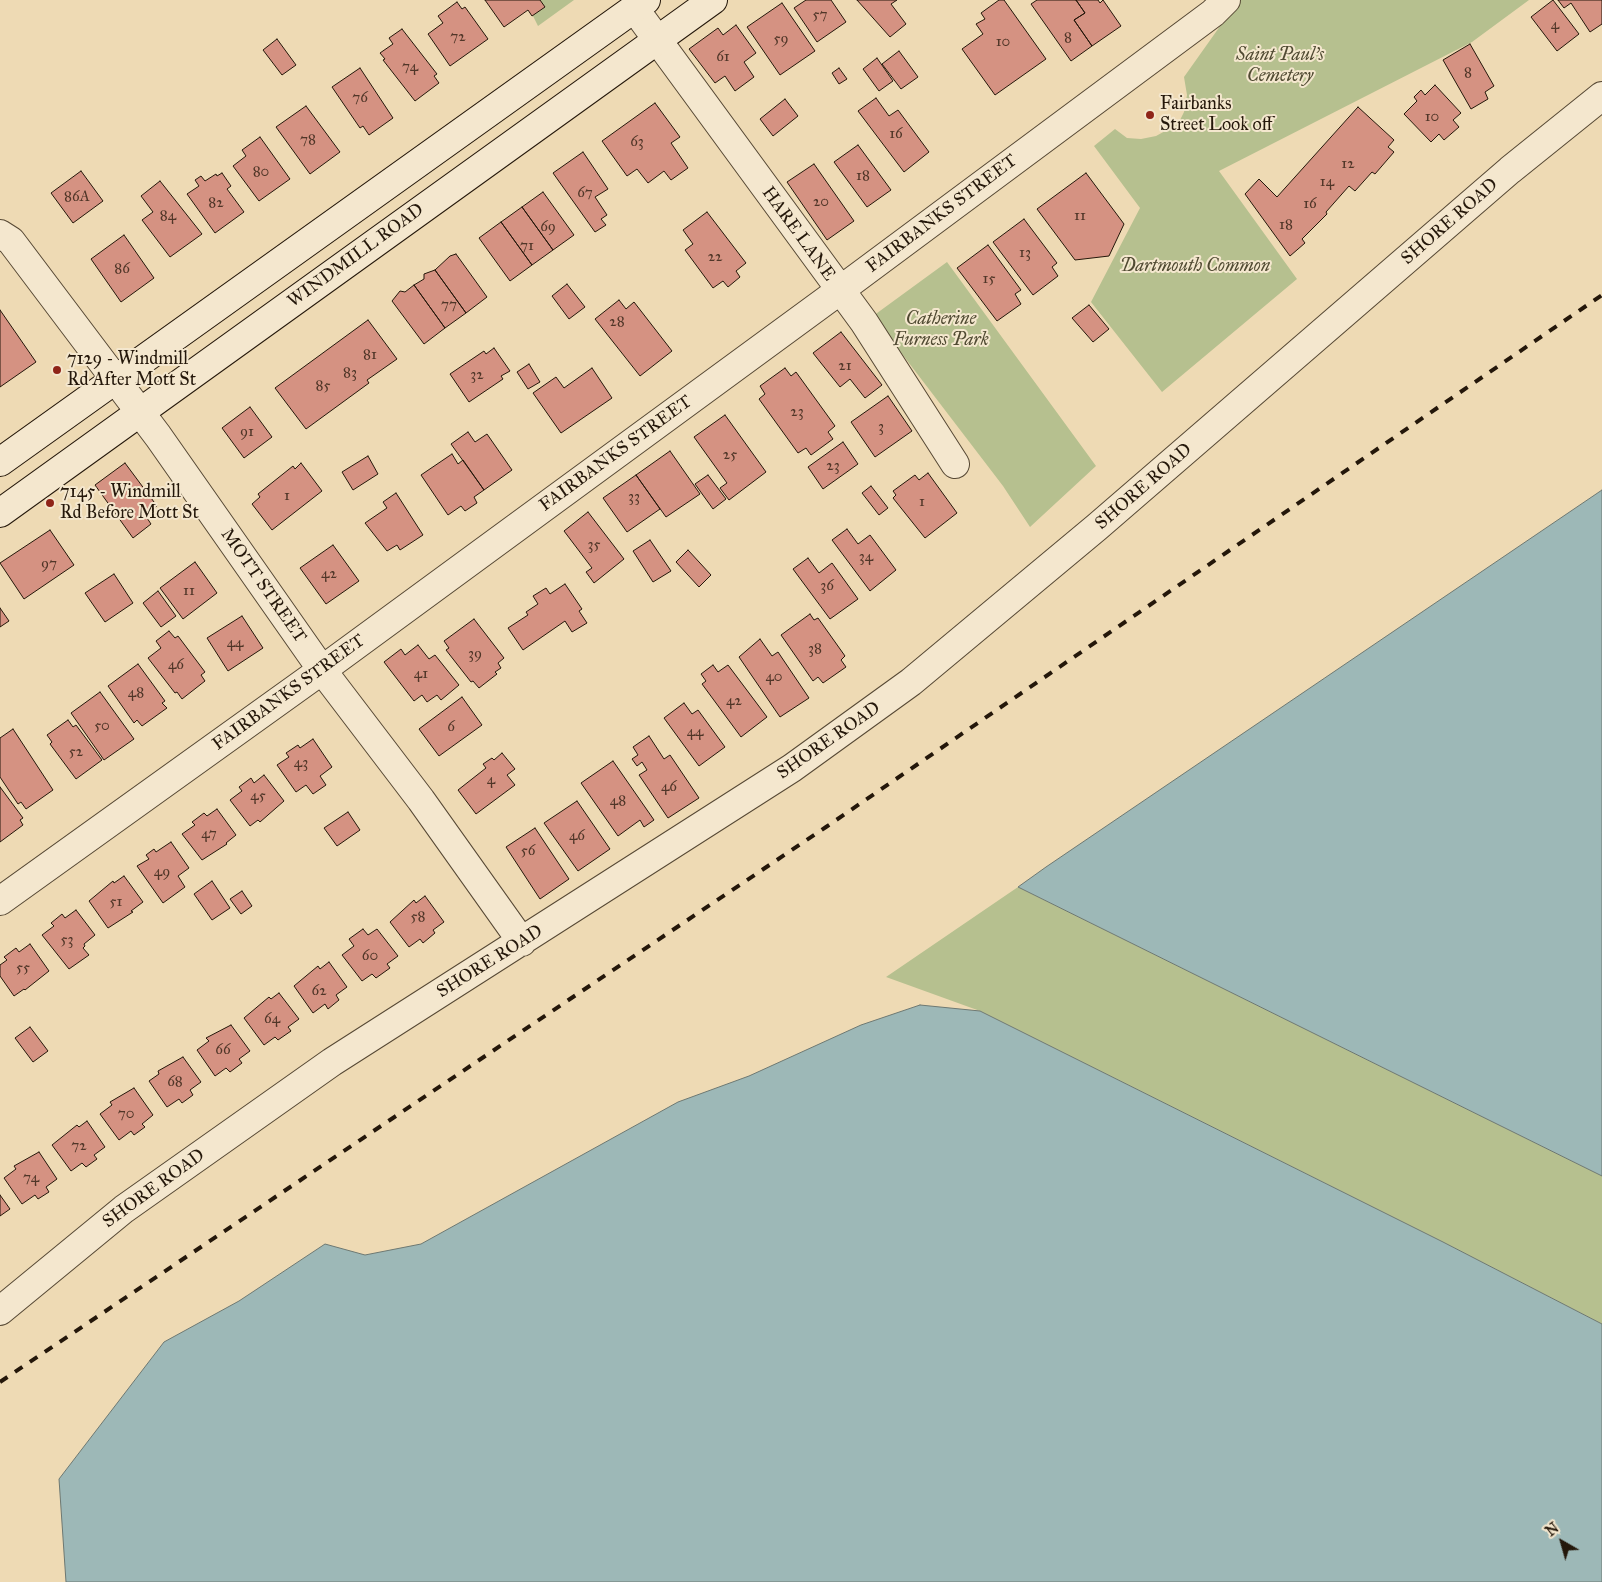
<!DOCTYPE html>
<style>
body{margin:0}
#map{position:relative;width:1602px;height:1582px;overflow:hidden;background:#eedab4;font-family:"IM FELL Great Primer",serif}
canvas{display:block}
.north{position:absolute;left:1537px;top:1517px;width:50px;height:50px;-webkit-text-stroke:4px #f4e7ce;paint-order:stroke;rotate:322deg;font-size:14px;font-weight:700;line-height:20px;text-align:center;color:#24170a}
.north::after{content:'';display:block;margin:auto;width:18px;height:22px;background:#24170a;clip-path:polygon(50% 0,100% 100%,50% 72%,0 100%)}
</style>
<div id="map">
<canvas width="1602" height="1582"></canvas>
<div class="north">N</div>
</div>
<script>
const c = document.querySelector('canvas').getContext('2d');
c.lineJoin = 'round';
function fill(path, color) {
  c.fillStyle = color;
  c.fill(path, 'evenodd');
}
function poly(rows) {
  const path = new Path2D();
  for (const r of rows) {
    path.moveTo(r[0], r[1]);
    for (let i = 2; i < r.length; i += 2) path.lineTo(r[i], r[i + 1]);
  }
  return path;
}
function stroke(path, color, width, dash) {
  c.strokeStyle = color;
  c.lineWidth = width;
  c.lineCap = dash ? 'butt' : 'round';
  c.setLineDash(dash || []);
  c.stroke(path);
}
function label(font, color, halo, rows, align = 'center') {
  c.font = font + ' "IM FELL Great Primer",serif';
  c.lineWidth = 4;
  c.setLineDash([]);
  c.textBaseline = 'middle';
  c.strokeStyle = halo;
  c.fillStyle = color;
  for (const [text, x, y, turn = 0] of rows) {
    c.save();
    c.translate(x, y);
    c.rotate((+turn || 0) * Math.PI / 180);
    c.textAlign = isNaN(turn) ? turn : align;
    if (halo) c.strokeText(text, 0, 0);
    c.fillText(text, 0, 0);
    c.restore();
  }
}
fill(poly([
 [525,0,574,0,538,26],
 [1229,0,1529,0,1472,42,1219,171,1297,279,1162,392,1091,302,1140,208,1094,146,1115,129,1127,138,1141,139,1156,136,1178,124,1184,112,1187,95,1184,77,1223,22],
 [947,262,1096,466,1030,527,1003,486,873,316],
 [1018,887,1602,1176,1602,1324,1443,1242,980,1011,886,977]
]), '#b6c08f');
const water = poly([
 [1602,490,1602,1176,1018,887,1046,867,1602,490],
 [920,1005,980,1011,1443,1242,1602,1324,1602,1582,66,1582,59,1479,164,1342,239,1301,325,1244,365,1255,421,1244,678,1102,749,1076,861,1025,920,1005]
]);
fill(water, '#9db8b7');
stroke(water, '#6d7872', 1);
const building = poly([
 [485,0,540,0,545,7,532,16,528,10,504,27,485,0],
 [806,0,831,0,846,22,817,42,794,8,806,0],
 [857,0,897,0,891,4,906,24,890,37,857,0],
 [999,0,1004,0,1046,59,995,95,962,49,983,34,976,24,985,19,981,13,999,0],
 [1037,0,1076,0,1085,13,1074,20,1092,46,1071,61,1031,4,1037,0],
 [1076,0,1098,0,1100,3,1103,0,1121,26,1092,46,1074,20,1085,13,1076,0],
 [1553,0,1579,34,1557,51,1531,17,1553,0],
 [1558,0,1602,0,1602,24,1590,32,1571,3,1564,8,1558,0],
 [457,2,462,9,465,7,488,39,450,66,428,34,443,23,438,16,457,2],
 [782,3,815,51,780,75,747,27,782,3],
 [736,25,756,53,744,62,754,77,735,91,725,76,715,83,689,49,718,28,723,35,736,25],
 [402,29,437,74,434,76,439,83,415,101,383,60,385,59,380,53,393,44,389,38,402,29],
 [277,39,296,65,282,75,263,50,277,39],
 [1470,44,1494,86,1485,92,1488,99,1471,109,1443,60,1470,44],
 [899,51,918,77,901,89,882,64,899,51],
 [877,58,893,81,879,91,863,69,877,58],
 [360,68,393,118,369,135,363,126,360,128,332,87,360,68],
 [839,68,847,79,839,84,832,73,839,68],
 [1435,85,1461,113,1453,120,1459,127,1444,140,1439,134,1431,142,1404,114,1417,101,1414,97,1421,90,1425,95,1435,85],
 [876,98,889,116,898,110,929,152,904,172,858,111,876,98],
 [785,99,798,116,773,136,760,119,785,99],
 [655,103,680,137,671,143,688,168,671,180,664,171,648,183,637,169,627,176,602,141,655,103],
 [306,106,340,152,310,174,276,127,306,106],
 [1358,107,1394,140,1388,147,1394,152,1375,174,1372,172,1355,191,1349,186,1326,212,1327,214,1302,239,1305,243,1290,256,1245,194,1259,179,1277,197,1358,107],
 [260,137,290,179,259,201,233,166,246,156,242,150,260,137],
 [858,145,891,190,867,207,834,162,858,145],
 [583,152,608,189,595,197,607,215,601,219,606,225,595,232,553,173,583,152],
 [814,164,854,221,827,240,787,182,814,164],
 [81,171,103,201,73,223,51,193,81,171],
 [222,173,231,186,227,189,244,212,215,233,187,194,199,186,195,180,201,176,205,181,216,174,217,176,222,173],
 [1086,173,1124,224,1109,256,1075,260,1037,209,1086,173],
 [160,181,202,234,170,257,142,220,153,212,141,196,160,181],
 [543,192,574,235,553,250,522,207,543,192],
 [522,207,553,250,532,265,501,222,522,207],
 [707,212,746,263,736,271,740,277,728,287,723,281,713,288,685,250,693,244,683,230,707,212],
 [1024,219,1057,263,1052,267,1058,276,1033,295,993,242,1024,219],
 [501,222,532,265,510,281,479,238,501,222],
 [124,235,154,278,121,302,91,259,124,235],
 [988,245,1021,290,1015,294,1021,304,997,321,957,268,988,245],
 [456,254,487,297,466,313,435,270,450,256,456,254],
 [435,270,466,313,445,328,414,285,424,279,424,274,435,270],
 [567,284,585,307,569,319,552,296,567,284],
 [414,285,445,328,424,344,392,301,400,291,405,292,414,285],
 [619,300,626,309,634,302,672,351,640,376,595,319,619,300],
 [1089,305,1109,329,1093,342,1072,318,1089,305],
 [0,310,36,362,0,387,0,310],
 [368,320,397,359,367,380,369,383,306,429,275,388,368,320],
 [841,332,882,385,865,398,850,379,840,387,813,353,841,332],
 [494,348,510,371,501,376,503,379,469,402,450,374,484,351,486,354,494,348],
 [529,364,540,382,528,389,517,372,529,364],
 [592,368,612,398,561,433,533,393,556,377,564,388,592,368],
 [785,368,791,376,796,372,835,426,828,432,833,439,811,455,806,448,798,453,759,399,765,394,760,386,785,368],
 [888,396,912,431,875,457,851,422,888,396],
 [250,407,272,437,244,458,222,428,250,407],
 [725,415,766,472,729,500,720,488,727,483,694,437,725,415],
 [468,432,475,442,487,434,512,470,484,490,451,444,468,432],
 [843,442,858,464,823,489,808,467,843,442],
 [670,451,700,494,666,517,636,475,670,451],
 [452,454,458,464,463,460,484,490,474,497,477,503,465,511,461,506,448,515,421,475,452,454],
 [368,456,378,474,353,490,342,472,368,456],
 [125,463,157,506,145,515,151,524,133,538,95,485,125,463],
 [301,463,322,491,272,530,252,504,260,497,258,494,293,466,295,469,301,463],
 [928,473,957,513,925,538,893,498,896,495,893,491,915,475,919,480,928,473],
 [636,475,660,509,627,532,603,498,636,475],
 [708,475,726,499,713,509,695,484,708,475],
 [871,486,888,508,879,515,862,493,871,486],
 [396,493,423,535,400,550,397,545,387,551,365,523,387,508,383,502,396,493],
 [588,512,624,559,594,583,586,572,592,568,564,531,588,512],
 [847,529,858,544,870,535,896,570,870,591,832,540,847,529],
 [50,530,74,565,24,599,0,563,50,530],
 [650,540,671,571,653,582,633,551,650,540],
 [333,545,359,581,326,604,300,568,333,545],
 [688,550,711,575,699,587,676,562,688,550],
 [808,558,819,573,832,563,858,599,830,619,793,569,808,558],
 [195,562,217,593,183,619,160,588,195,562],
 [114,574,133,603,105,622,85,593,114,574],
 [565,584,582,609,579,611,587,623,572,632,565,621,523,650,508,628,528,615,526,612,538,604,533,596,546,588,550,594,565,584],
 [158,591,176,616,161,627,143,603,158,591],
 [0,608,9,621,0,627,0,608],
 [810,614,814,620,818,618,845,656,841,660,846,667,823,683,818,677,813,681,781,635,810,614],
 [242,616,263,648,228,671,207,638,242,616],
 [474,619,504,658,498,663,501,668,495,672,497,674,479,688,473,681,471,682,446,650,449,648,444,641,474,619],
 [169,631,175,638,178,636,205,672,201,675,205,681,182,699,177,692,175,693,148,658,161,648,156,641,169,631],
 [760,639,772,656,778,652,809,698,780,717,739,657,760,639],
 [418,645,429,659,435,655,459,685,441,700,437,695,427,702,422,695,414,701,384,662,401,649,405,655,418,645],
 [138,664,165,701,162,703,167,708,142,726,137,720,134,723,108,686,138,664],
 [713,665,718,672,728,665,767,717,741,737,702,684,706,681,701,674,713,665],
 [100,692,134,739,104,760,71,713,100,692],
 [462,697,482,725,439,756,419,729,462,697],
 [684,703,692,714,698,710,725,747,699,766,664,718,684,703],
 [68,720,73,727,76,725,102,760,76,779,50,744,52,742,47,735,68,720],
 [13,729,53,790,26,809,21,802,18,804,0,777,0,738,13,729],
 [649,736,664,759,670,755,699,798,668,818,639,775,647,770,642,762,637,766,632,759,638,755,633,747,649,736],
 [313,739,332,767,320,776,326,785,313,794,306,785,296,792,277,765,289,757,286,753,298,745,300,748,313,739],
 [502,753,515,769,507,775,515,785,476,814,458,790,486,768,483,764,492,758,494,760,502,753],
 [613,761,654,820,644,827,640,820,618,836,581,783,613,761],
 [264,775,284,801,260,822,258,820,250,826,230,800,242,791,239,787,251,778,254,783,264,775],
 [0,787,23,818,20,820,23,825,0,842,0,787],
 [577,801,610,849,578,871,544,823,577,801],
 [217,809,236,835,226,843,227,844,202,860,182,834,195,825,192,822,204,813,207,816,217,809],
 [348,812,360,830,337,846,324,828,348,812],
 [535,828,569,879,540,899,506,847,535,828],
 [171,842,189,868,178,876,185,887,163,903,137,866,149,859,146,855,154,849,156,852,171,842],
 [124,876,143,902,131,911,133,912,108,928,89,901,113,881,114,883,124,876],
 [212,881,230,908,212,920,194,894,212,881],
 [242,891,252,906,241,914,230,899,242,891],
 [425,896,444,922,433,930,435,933,423,943,420,939,409,947,390,922,414,900,416,903,425,896],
 [76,910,95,935,84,944,85,946,83,948,89,955,69,969,42,935,54,926,51,923,62,914,65,918,76,910],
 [363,929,368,935,377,929,398,956,387,964,390,968,376,978,372,974,362,981,342,955,354,946,349,939,363,929],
 [30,944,49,971,25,990,24,989,14,996,0,976,0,965,7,960,4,957,16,948,19,952,30,944],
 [329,962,347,987,336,995,339,1000,328,1009,325,1004,313,1013,294,986,318,966,320,969,329,962],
 [279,993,299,1019,288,1027,291,1031,278,1040,275,1037,264,1045,244,1018,269,997,271,999,279,993],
 [231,1025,250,1051,239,1059,242,1063,230,1072,226,1068,215,1076,197,1050,209,1041,206,1038,231,1025],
 [30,1027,48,1051,33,1062,15,1038,30,1027],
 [183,1057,201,1082,190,1090,193,1095,182,1103,179,1099,167,1107,149,1081,159,1074,158,1071,183,1057],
 [134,1088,153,1115,142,1124,145,1127,134,1135,131,1131,119,1140,100,1114,112,1105,110,1102,134,1088],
 [87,1121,105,1147,94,1155,97,1159,86,1167,82,1163,71,1171,52,1145,77,1125,79,1127,87,1121],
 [39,1152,57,1179,46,1187,49,1192,38,1199,35,1195,22,1204,4,1178,16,1169,14,1166,39,1152],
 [0,1195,10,1209,0,1216,0,1195]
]);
fill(building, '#d59282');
stroke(building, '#24170a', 1);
const street = poly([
 [634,8,864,322,955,464],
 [0,234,11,241,158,436,322,670,421,800,522,942],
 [0,901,322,670,839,291,1213,13,1226,0],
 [0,1311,124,1209,332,1062,792,768,911,682,1097,527,1510,170,1602,96]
]);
const secondary = poly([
 [0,462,646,0],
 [0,513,713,0]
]);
stroke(street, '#564834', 30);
stroke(secondary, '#24170a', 30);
stroke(street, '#f4e7ce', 28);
stroke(secondary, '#f4e7ce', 28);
stroke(poly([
 [0,1382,826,827,1602,295]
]), '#24170a', 4, [9, 9]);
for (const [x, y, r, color] of [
 [1150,115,5,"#8f2418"],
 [57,370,5,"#8f2418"],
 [50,503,5,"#8f2418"]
]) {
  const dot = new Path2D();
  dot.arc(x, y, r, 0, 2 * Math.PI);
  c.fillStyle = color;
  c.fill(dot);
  stroke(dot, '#f4e7ce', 2);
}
label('15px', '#503628', null, [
 ["57",820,15],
 ["4",1555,25],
 ["72",458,37],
 ["8",1068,38],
 ["59",781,39],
 ["10",1003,42],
 ["61",723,57],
 ["74",410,67],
 ["8",1468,73],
 ["76",360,98],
 ["10",1432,117],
 ["16",896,134],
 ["78",308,140],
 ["63",637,142],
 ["12",1348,164],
 ["80",261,172],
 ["18",863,176],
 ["14",1327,182],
 ["67",585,193],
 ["86A",77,197],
 ["20",821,202],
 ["82",216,203],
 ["16",1310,204],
 ["84",168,216],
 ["11",1080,216],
 ["18",1286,225],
 ["69",548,227],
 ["71",527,246],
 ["13",1025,253],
 ["22",715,257],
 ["86",122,269],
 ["15",989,279],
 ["77",449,305],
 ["28",617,322],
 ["81",370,355],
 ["21",845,366],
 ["83",350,373],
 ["32",477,375],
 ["85",323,386],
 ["23",797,412],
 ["3",881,427],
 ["91",247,432],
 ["25",730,455],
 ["23",833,466],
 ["1",287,496],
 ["33",634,497],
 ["1",922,502],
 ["35",594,545],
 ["34",866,557],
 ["97",49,564],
 ["42",329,574],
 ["36",827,586],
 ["11",189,591],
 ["44",235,643],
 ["38",815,649],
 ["39",475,654],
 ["46",176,665],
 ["41",421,674],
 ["40",774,677],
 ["48",136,693],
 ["42",734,701],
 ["50",102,726],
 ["6",451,727],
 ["44",695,732],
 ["52",76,752],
 ["43",301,763],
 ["4",491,780],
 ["46",669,787],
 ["45",258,796],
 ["48",618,801],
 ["47",209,834],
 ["46",577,836],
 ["56",528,851],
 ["49",162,872],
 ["51",116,902],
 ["58",418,917],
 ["53",67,940],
 ["60",370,956],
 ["55",23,968],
 ["62",319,991],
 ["64",272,1019],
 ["66",223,1050],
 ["68",175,1082],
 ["70",126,1114],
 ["72",79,1146],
 ["74",31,1178]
]);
label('italic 18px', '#504a32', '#f4e7ce', [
 ["Saint Paul's",1280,56],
 ["Cemetery",1280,77],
 ["Dartmouth Common",1195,267],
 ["Catherine",941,320],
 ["Furness Park",941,341]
]);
label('18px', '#24170a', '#f4e7ce', [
 ["Fairbanks",1160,105],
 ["Street Look off",1160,126],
 ["7129 - Windmill",67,360],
 ["Rd After Mott St",67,381],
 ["7145 - Windmill",60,493],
 ["Rd Before Mott St",60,514]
], 'left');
label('18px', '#24170a', '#f4e7ce', [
 ["FAIRBANKS STREET",942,214,-37],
 ["SHORE ROAD",1450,222,-41],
 ["HARE LANE",798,234,54],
 ["WINDMILL ROAD",356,256,-36],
 ["FAIRBANKS STREET",616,454,-36],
 ["SHORE ROAD",1144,487,-41],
 ["MOTT STREET",263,586,55],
 ["FAIRBANKS STREET",289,693,-36],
 ["SHORE ROAD",829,741,-35],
 ["SHORE ROAD",490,962,-32],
 ["SHORE ROAD",154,1189,-36]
]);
</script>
